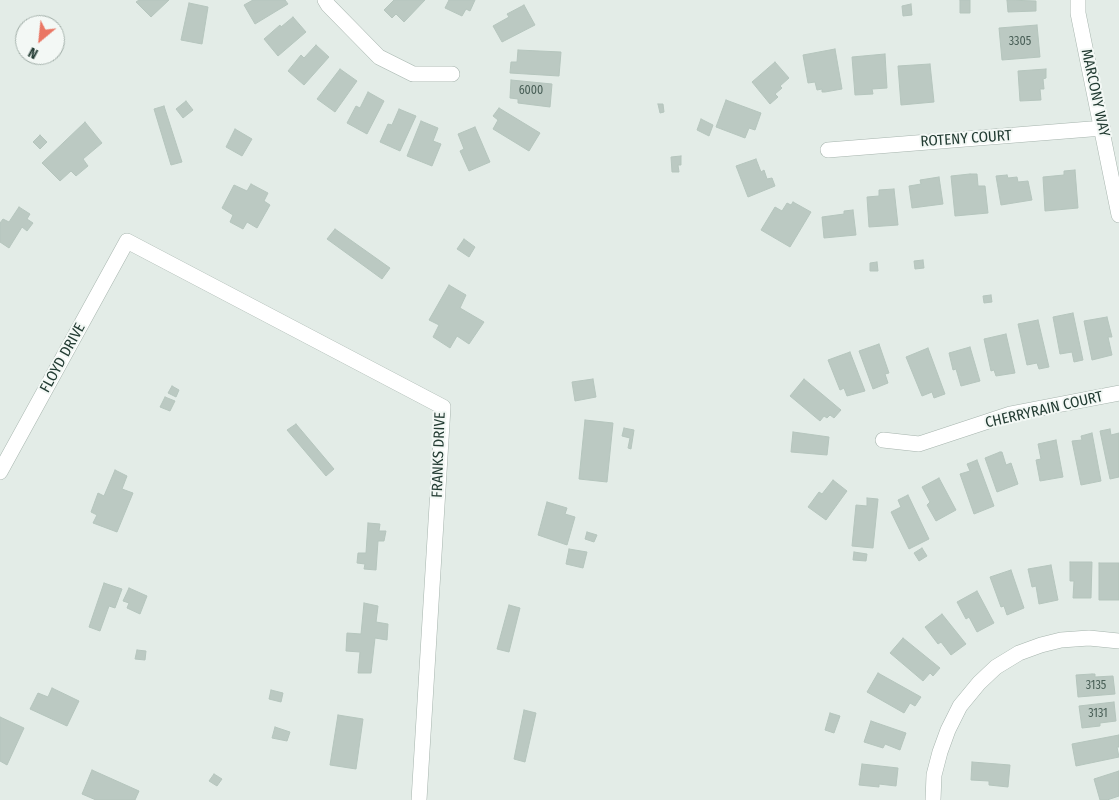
<!DOCTYPE html>
<style>
body{margin:0}
#map{position:relative;width:1119px;height:800px;overflow:hidden;background:#e3ece7;font-family:"Fira Sans Condensed",sans-serif}
canvas{display:block}
.north{position:absolute;left:15px;top:15px;width:50px;height:50px;box-sizing:border-box;background:#f3f8f5;border:1px solid #a0ada7;border-radius:50%;rotate:208deg;font-size:14px;font-weight:700;line-height:20px;text-align:center;color:#233c33}
.north::after{content:'';display:block;margin:auto;width:18px;height:22px;background:#ea7663;clip-path:polygon(50% 0,100% 100%,50% 72%,0 100%)}
</style>
<div id="map">
<canvas width="1119" height="800"></canvas>
<div class="north">N</div>
</div>
<script>
const c = document.querySelector('canvas').getContext('2d');
c.lineJoin = 'round';
function fill(path, color) {
  c.fillStyle = color;
  c.fill(path, 'evenodd');
}
function poly(rows) {
  const path = new Path2D();
  for (const r of rows) {
    path.moveTo(r[0], r[1]);
    for (let i = 2; i < r.length; i += 2) path.lineTo(r[i], r[i + 1]);
  }
  return path;
}
function stroke(path, color, width, dash) {
  c.strokeStyle = color;
  c.lineWidth = width;
  c.lineCap = dash ? 'butt' : 'round';
  c.setLineDash(dash || []);
  c.stroke(path);
}
function label(font, color, halo, rows, align = 'center') {
  c.font = font + ' "Fira Sans Condensed",sans-serif';
  c.lineWidth = 4;
  c.setLineDash([]);
  c.textBaseline = 'middle';
  c.strokeStyle = halo;
  c.fillStyle = color;
  for (const [text, x, y, turn = 0] of rows) {
    c.save();
    c.translate(x, y);
    c.rotate((+turn || 0) * Math.PI / 180);
    c.textAlign = isNaN(turn) ? turn : align;
    if (halo) c.strokeText(text, 0, 0);
    c.fillText(text, 0, 0);
    c.restore();
  }
}
const building = poly([
 [139,0,169,0,151,17,136,2,139,0],
 [253,0,285,0,288,4,255,24,244,5,253,0],
 [394,0,425,0,404,22,396,14,392,18,384,10,394,0],
 [449,0,475,0,470,11,466,9,462,16,445,8,449,0],
 [960,0,970,0,970,13,960,13,960,0],
 [1007,0,1036,1,1036,11,1008,12,1007,0],
 [189,3,208,7,202,44,181,40,189,3],
 [911,4,912,15,903,16,902,6,911,4],
 [524,5,535,25,502,42,493,26,509,17,507,14,524,5],
 [293,17,306,32,278,56,264,39,280,25,281,27,293,17],
 [1037,25,1040,57,1002,60,999,28,1037,25],
 [316,45,329,57,304,85,288,71,301,55,304,58,316,45],
 [835,49,842,89,825,92,822,92,822,89,817,90,815,82,808,83,803,55,835,49],
 [518,50,561,52,559,76,510,73,511,62,517,62,518,50],
 [885,54,887,88,872,89,873,94,855,95,852,57,885,54],
 [775,62,789,78,780,86,782,88,775,94,778,97,770,104,752,82,775,62],
 [930,64,934,102,901,105,898,66,930,64],
 [340,69,357,81,335,112,317,99,340,69],
 [1046,69,1046,78,1043,79,1044,89,1040,89,1041,100,1020,101,1018,71,1046,69],
 [511,80,552,84,550,107,518,103,518,99,510,98,511,80],
 [368,92,384,101,367,134,347,123,356,106,360,108,368,92],
 [726,100,761,113,755,130,749,128,745,138,716,127,726,100],
 [186,101,193,110,183,118,176,109,186,101],
 [658,104,663,104,664,112,660,113,658,104],
 [164,106,182,162,171,165,154,109,164,106],
 [499,108,540,133,529,151,493,129,498,120,493,116,499,108],
 [399,109,416,116,400,151,380,142,388,124,392,125,399,109],
 [701,119,713,125,709,136,697,130,701,119],
 [421,121,438,128,433,141,441,144,432,166,407,156,421,121],
 [85,122,102,143,83,159,88,166,76,176,71,171,60,181,42,163,85,122],
 [475,127,490,162,469,171,460,151,464,149,458,134,475,127],
 [235,129,252,139,242,156,226,147,235,129],
 [40,135,47,142,40,149,33,142,40,135],
 [681,156,681,165,678,165,679,172,672,172,671,157,681,156],
 [756,159,761,172,764,170,767,179,772,178,775,186,748,197,736,166,756,159],
 [1075,170,1078,208,1045,211,1043,177,1064,175,1064,171,1075,170],
 [970,174,977,174,978,186,985,186,988,213,955,216,951,176,970,174],
 [1007,175,1008,178,1017,177,1018,182,1028,181,1032,200,1001,205,996,176,1007,175],
 [939,177,943,204,912,208,909,186,921,184,920,180,939,177],
 [251,184,268,193,264,201,270,205,257,228,247,222,243,229,230,222,233,215,222,208,234,185,247,191,251,184],
 [894,189,898,225,869,227,867,197,879,196,879,190,894,189],
 [793,202,811,212,790,247,761,230,775,207,782,211,787,203,791,205,793,202],
 [19,207,30,214,27,219,33,223,27,231,22,227,9,248,0,242,0,223,3,219,9,222,19,207],
 [853,210,856,235,824,238,822,217,844,214,844,211,853,210],
 [335,229,390,268,382,279,327,239,335,229],
 [464,239,475,247,469,257,457,249,464,239],
 [923,260,924,268,915,269,914,261,923,260],
 [877,262,878,271,870,271,870,263,877,262],
 [449,285,466,295,460,308,484,322,469,344,457,336,450,348,433,337,439,325,429,320,449,285],
 [991,295,992,302,984,303,983,296,991,295],
 [1073,313,1083,360,1074,362,1072,352,1060,354,1053,317,1073,313],
 [1107,317,1112,337,1108,337,1112,355,1092,360,1084,321,1107,317],
 [1038,320,1049,367,1039,369,1037,363,1027,365,1018,324,1038,320],
 [1006,334,1015,373,996,376,994,370,991,371,984,339,1006,334],
 [879,344,889,373,885,374,888,383,873,389,859,351,879,344],
 [970,347,980,381,961,386,956,369,953,370,949,353,970,347],
 [928,348,945,394,934,398,932,392,922,396,906,357,928,348],
 [850,352,865,391,847,396,844,388,840,390,828,360,850,352],
 [593,379,596,397,575,401,572,382,593,379],
 [804,379,841,410,834,418,830,415,827,418,824,416,820,421,790,396,804,379],
 [172,386,179,390,176,397,168,393,172,386],
 [165,397,175,401,170,411,160,407,165,397],
 [585,420,613,423,607,482,579,479,585,420],
 [296,424,334,469,326,476,287,430,296,424],
 [624,428,634,430,631,449,628,448,630,438,622,436,624,428],
 [1110,429,1111,435,1119,433,1119,477,1110,479,1100,431,1110,429],
 [793,432,829,437,827,455,791,452,793,432],
 [1092,433,1101,481,1081,485,1072,441,1082,440,1081,436,1092,433],
 [1056,440,1063,477,1040,481,1036,460,1041,459,1038,444,1056,440],
 [1000,452,1002,452,1006,465,1011,463,1018,484,997,492,985,458,1000,452],
 [977,460,994,506,974,514,960,474,970,471,967,464,977,460],
 [115,470,127,476,122,489,133,493,117,532,93,523,97,515,91,512,98,493,104,496,115,470],
 [939,478,956,510,936,521,927,505,930,502,922,487,939,478],
 [833,480,847,491,826,520,808,507,819,492,822,494,833,480],
 [908,495,929,539,909,549,891,512,901,507,898,500,908,495],
 [867,498,878,499,873,548,852,546,856,505,867,506,867,498],
 [547,502,567,508,565,514,575,517,567,545,538,535,547,502],
 [368,523,380,524,379,531,386,531,384,541,378,541,376,570,364,569,365,564,357,563,358,553,366,553,368,523],
 [587,532,597,535,594,542,585,539,587,532],
 [922,548,927,556,919,561,914,553,922,548],
 [569,549,587,552,583,568,566,564,569,549],
 [854,552,867,554,866,561,853,560,854,552],
 [1070,562,1092,562,1091,598,1073,598,1074,581,1070,581,1070,562],
 [1099,563,1119,563,1119,600,1099,600,1099,563],
 [1051,565,1058,600,1039,604,1036,586,1032,587,1028,569,1051,565],
 [1011,570,1024,608,1007,615,1004,606,1001,607,990,577,1011,570],
 [104,583,122,589,115,608,109,606,100,631,89,627,104,583],
 [129,588,147,596,140,614,127,608,129,603,123,601,129,588],
 [977,591,994,623,977,632,969,617,966,619,957,602,977,591],
 [364,603,378,606,376,622,388,624,387,640,375,638,371,673,358,673,360,652,346,651,347,633,361,634,364,603],
 [509,605,520,608,509,652,497,649,509,605],
 [942,614,966,644,951,655,941,642,938,644,925,627,942,614],
 [903,638,940,668,933,676,930,673,923,681,890,653,903,638],
 [137,650,146,651,145,660,135,659,137,650],
 [878,673,921,697,915,706,910,703,904,713,867,692,878,673],
 [1092,674,1095,674,1095,677,1113,676,1115,694,1078,697,1076,675,1092,674],
 [52,688,79,701,67,726,30,709,38,693,48,697,52,688],
 [271,690,283,693,281,702,269,699,271,690],
 [1114,702,1116,721,1100,723,1100,726,1082,728,1079,706,1114,702],
 [524,710,536,713,525,762,514,759,524,710],
 [830,713,840,716,834,733,825,730,830,713],
 [338,715,363,719,356,769,330,765,338,715],
 [0,717,24,728,7,765,0,761,0,717],
 [871,721,906,733,900,750,885,744,883,748,864,742,871,721],
 [275,727,290,732,287,741,272,738,275,727],
 [1119,735,1119,747,1117,747,1119,757,1076,766,1072,744,1119,735],
 [972,762,1010,765,1008,787,989,785,989,781,971,780,972,762],
 [862,764,898,768,896,786,879,784,879,787,859,785,862,764],
 [92,770,139,791,135,800,96,800,82,794,92,770],
 [1119,771,1119,796,1107,800,1100,800,1094,779,1119,771],
 [214,774,222,779,217,786,209,781,214,774]
]);
fill(building, '#bbc9c2');
stroke(building, '#b5c5bd', 1);
const minor = poly([
 [325,0,328,5,379,57,413,74,452,74],
 [1078,0,1078,13,1119,215],
 [828,150,1103,128],
 [883,440,919,444,1010,414,1119,393],
 [0,472,127,241,443,407,419,800],
 [933,800,934,775,940,752,948,730,960,706,979,683,996,667,1019,653,1041,645,1061,640,1089,638,1119,641]
]);
stroke(minor, '#a6b4ad', 16);
stroke(minor, '#fff', 15);
label('12px', '#495f57', null, [
 ["3305",1020,42],
 ["6000",531,91],
 ["3135",1096,686],
 ["3131",1098,714]
]);
label('15px', '#233c33', '#f3f8f5', [
 ["MARCONY WAY",1095,93,78],
 ["ROTENY COURT",966,139,-4],
 ["FLOYD DRIVE",63,358,-61],
 ["CHERRYRAIN COURT",1044,410,-13],
 ["FRANKS DRIVE",439,455,-88]
]);
</script>
